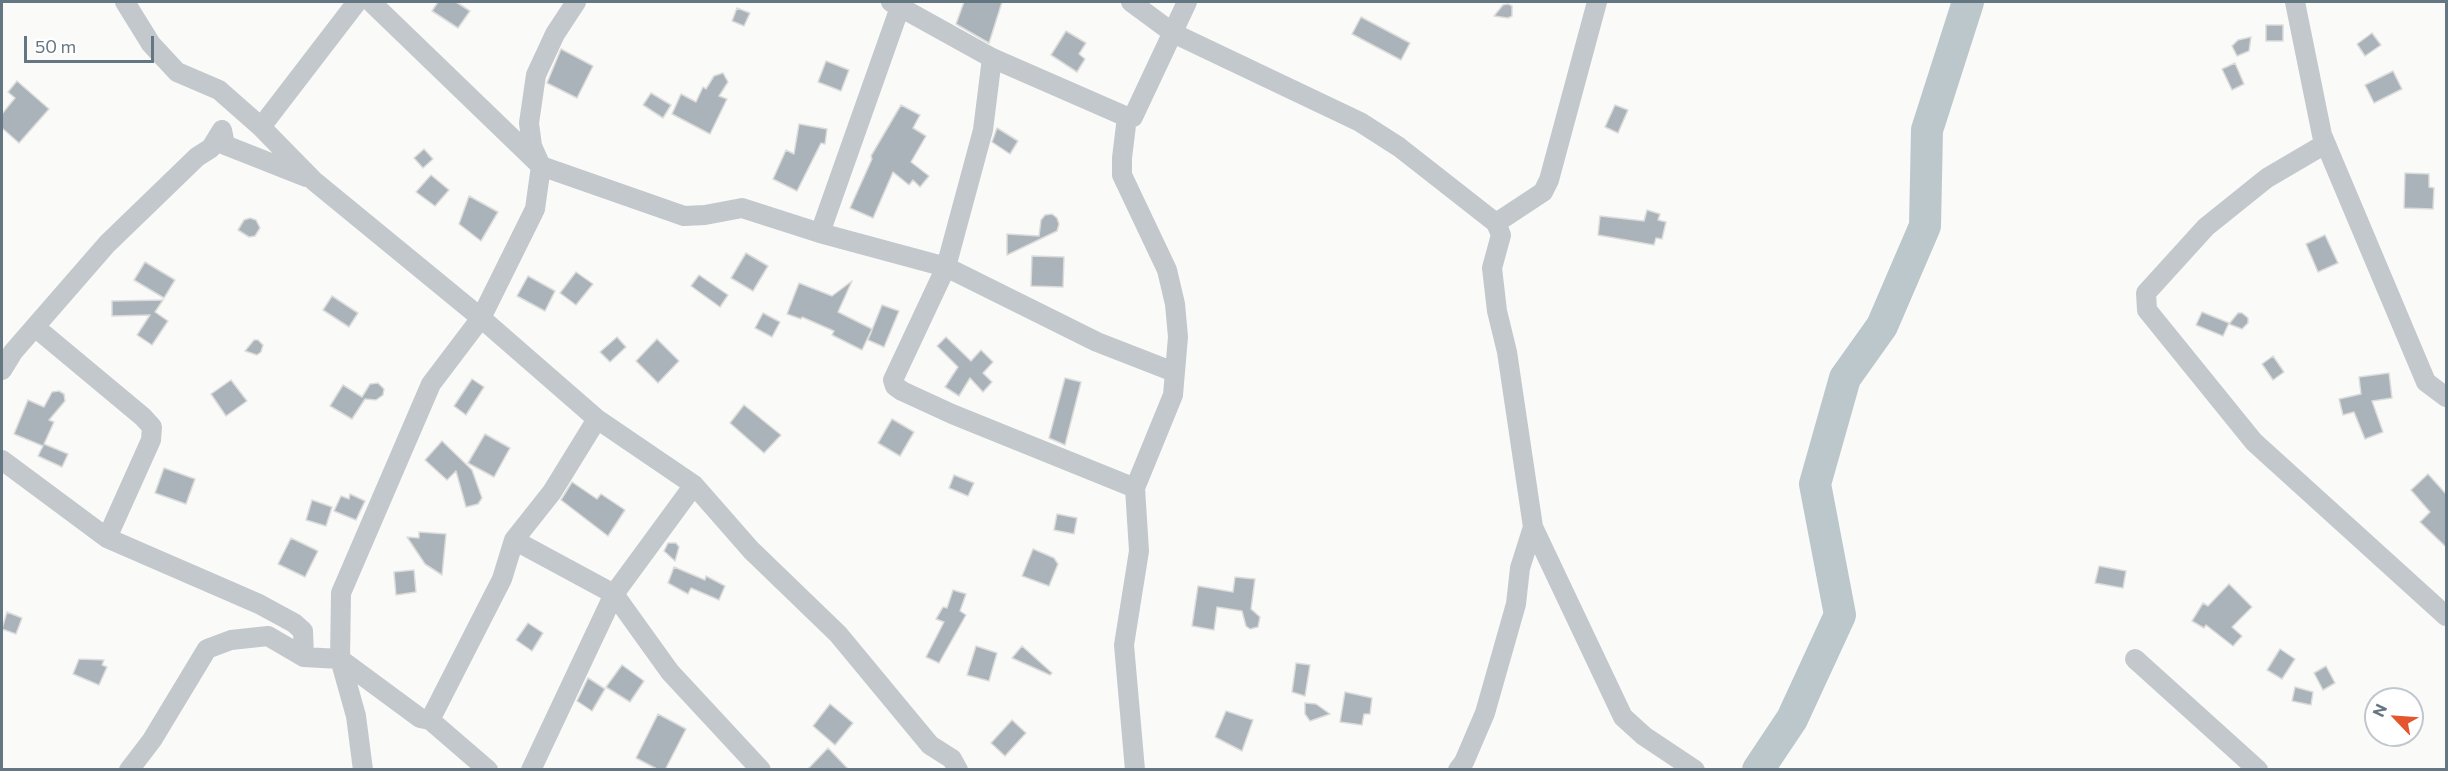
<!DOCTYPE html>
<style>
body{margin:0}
#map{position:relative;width:2448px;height:771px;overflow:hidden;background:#fafaf8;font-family:Commissioner,sans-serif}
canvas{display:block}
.frame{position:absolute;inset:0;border:3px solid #657683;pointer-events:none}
.north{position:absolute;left:2364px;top:687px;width:60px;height:60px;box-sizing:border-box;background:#fff;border:2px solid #c1c8cd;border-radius:50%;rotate:295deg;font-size:16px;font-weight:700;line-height:24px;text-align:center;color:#657683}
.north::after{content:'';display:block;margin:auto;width:21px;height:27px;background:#e4572e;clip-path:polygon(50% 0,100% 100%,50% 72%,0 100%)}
.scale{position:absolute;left:24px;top:36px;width:130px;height:27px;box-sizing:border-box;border:3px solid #657683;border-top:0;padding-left:8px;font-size:18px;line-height:21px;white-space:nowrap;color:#657683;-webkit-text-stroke:4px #fff;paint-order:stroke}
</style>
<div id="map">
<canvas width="2448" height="771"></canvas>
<div class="frame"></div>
<div class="north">N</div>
<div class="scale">50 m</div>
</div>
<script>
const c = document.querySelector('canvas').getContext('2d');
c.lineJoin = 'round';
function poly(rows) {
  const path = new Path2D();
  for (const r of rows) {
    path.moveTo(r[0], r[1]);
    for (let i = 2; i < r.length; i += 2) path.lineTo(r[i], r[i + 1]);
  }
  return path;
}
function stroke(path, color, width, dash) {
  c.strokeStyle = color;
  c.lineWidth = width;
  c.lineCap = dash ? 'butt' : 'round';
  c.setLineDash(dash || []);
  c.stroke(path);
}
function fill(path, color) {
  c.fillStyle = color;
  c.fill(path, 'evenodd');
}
stroke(poly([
 [1758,770,1792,719,1840,615,1815,484,1845,378,1882,326,1925,226,1927,130,1968,2]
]), '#bbc7cb', 32);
const building = poly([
 [438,2,456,2,470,11,458,28,432,11,438,2],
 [964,2,1002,2,989,43,956,24,964,2],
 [1508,4,1512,6,1512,16,1508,18,1494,16,1503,5,1508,4],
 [737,8,750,13,744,26,732,21,737,8],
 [1361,17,1410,43,1401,60,1352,34,1361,17],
 [2266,25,2283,25,2283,41,2266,41,2266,25],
 [1066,31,1086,43,1079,54,1085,59,1077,72,1051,55,1066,31],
 [2372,33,2381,45,2365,56,2357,44,2372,33],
 [2251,37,2249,51,2237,56,2232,46,2238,40,2251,37],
 [561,49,593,66,577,98,547,83,561,49],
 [826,61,849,70,841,91,818,82,826,61],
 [2235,63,2244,84,2232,90,2222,69,2235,63],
 [2393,71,2402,89,2374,103,2365,85,2393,71],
 [723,73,728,82,719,96,727,99,710,134,672,114,681,94,696,102,703,87,706,89,714,76,723,73],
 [17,81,49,109,19,143,2,128,2,114,15,98,8,92,17,81],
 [651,93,671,105,663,118,643,105,651,93],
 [901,105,920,115,913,128,926,136,911,162,929,176,920,187,913,180,909,185,893,172,873,218,850,208,872,159,871,156,901,105],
 [1615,105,1628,110,1618,133,1605,127,1615,105],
 [799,124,827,129,825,144,821,143,797,191,773,179,786,150,794,154,799,124],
 [997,128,1018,141,1010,154,992,142,997,128],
 [424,149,433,159,423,168,414,158,424,149],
 [2405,173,2429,174,2429,187,2434,188,2433,209,2404,208,2405,173],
 [431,175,449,190,435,206,416,192,431,175],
 [469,196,498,212,481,241,459,224,469,196],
 [1647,210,1660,214,1658,220,1666,222,1662,239,1656,238,1654,245,1598,235,1600,216,1644,221,1647,210],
 [1052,214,1057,218,1059,224,1057,231,1007,255,1007,234,1039,236,1041,220,1045,215,1052,214],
 [250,218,256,220,260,228,255,236,249,237,238,230,244,220,250,218],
 [2325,235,2338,263,2318,272,2306,244,2325,235],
 [746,253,768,266,753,291,731,278,746,253],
 [1032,256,1064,257,1063,287,1031,286,1032,256],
 [145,262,175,280,164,298,134,280,145,262],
 [576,272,593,284,576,305,560,293,576,272],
 [699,275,728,295,720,307,691,286,699,275],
 [528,276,555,291,545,311,517,296,528,276],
 [852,281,838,312,872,329,862,350,832,335,834,331,802,317,801,319,787,314,799,283,832,296,852,281],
 [332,296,358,313,349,327,323,310,332,296],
 [163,300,155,312,168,321,152,345,137,335,150,315,112,316,112,301,163,300],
 [882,305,899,311,884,347,868,340,882,305],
 [2202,312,2229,323,2223,336,2196,325,2202,312],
 [763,313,780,322,772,337,755,328,763,313],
 [2238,313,2242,313,2248,318,2248,323,2242,329,2229,324,2238,313],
 [617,337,626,347,610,362,600,352,617,337],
 [946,337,971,361,981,350,993,362,983,373,992,382,983,392,970,378,959,396,945,387,958,367,937,346,946,337],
 [657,339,679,361,658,383,636,361,657,339],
 [254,340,258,340,263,345,261,352,257,355,245,351,254,340],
 [2273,356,2284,372,2273,380,2262,364,2273,356],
 [2389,373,2392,398,2372,401,2383,432,2365,439,2354,412,2343,415,2339,399,2361,394,2359,377,2389,373],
 [1065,378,1081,382,1065,445,1049,438,1065,378],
 [472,379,484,387,466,415,454,406,472,379],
 [231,380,247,401,226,416,211,394,231,380],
 [378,383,384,389,383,395,376,400,365,399,352,419,330,406,343,385,362,397,370,384,378,383],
 [59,391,64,394,65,401,49,420,54,422,44,444,68,454,62,467,38,456,43,446,14,434,28,400,44,407,52,392,59,391],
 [744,405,781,435,764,453,730,423,744,405],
 [892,419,914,432,900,456,878,443,892,419],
 [485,434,510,448,494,477,468,463,485,434],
 [442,441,472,470,482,498,478,504,466,507,456,471,447,480,425,460,442,441],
 [164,468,195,479,186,504,155,493,164,468],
 [2428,474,2446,494,2446,547,2420,522,2430,512,2411,490,2428,474],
 [954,475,974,483,968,496,949,488,954,475],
 [572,482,597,499,601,494,625,510,608,536,561,500,572,482],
 [350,494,365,501,356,520,334,511,341,496,349,499,350,494],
 [312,500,332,507,326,526,306,520,312,500],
 [1057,514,1077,518,1074,534,1054,530,1057,514],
 [419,532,446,534,442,575,425,564,407,537,419,538,419,532],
 [291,538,318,551,305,577,278,564,291,538],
 [668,543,676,543,679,547,675,561,664,551,668,543],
 [1033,549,1054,558,1058,564,1049,586,1022,576,1033,549],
 [2099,566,2126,571,2123,588,2095,583,2099,566],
 [674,567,705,580,706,576,725,586,719,600,691,588,688,594,668,583,674,567],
 [414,570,416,592,396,595,394,572,414,570],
 [1235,577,1255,579,1251,609,1260,617,1258,627,1250,629,1246,626,1242,611,1217,607,1214,630,1192,626,1198,586,1233,592,1235,577],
 [2229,584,2252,607,2232,627,2242,636,2233,646,2206,625,2204,628,2192,621,2203,603,2208,606,2229,584],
 [953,590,966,594,960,611,966,615,939,663,926,657,944,622,936,619,943,607,947,608,953,590],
 [7,612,22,618,16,634,2,629,7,612],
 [528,623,543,633,532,651,516,640,528,623],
 [976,646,997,653,989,681,967,675,976,646],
 [1022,646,1052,673,1050,675,1012,658,1022,646],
 [2280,649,2295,659,2282,679,2267,670,2280,649],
 [79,659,104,660,102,665,107,667,99,685,73,674,79,659],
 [1296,663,1310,665,1305,696,1292,692,1296,663],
 [622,665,644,681,630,702,606,687,622,665],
 [2326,666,2335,683,2323,690,2314,673,2326,666],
 [588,678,605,689,592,711,577,701,588,678],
 [2295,687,2313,692,2311,705,2292,701,2295,687],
 [1345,692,1372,698,1370,714,1364,714,1362,725,1340,722,1345,692],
 [1305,703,1316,704,1330,714,1310,721,1305,714,1305,703],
 [830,704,853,723,835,745,813,726,830,704],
 [1226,711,1253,720,1242,751,1215,737,1226,711],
 [658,714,686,729,665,770,659,770,636,758,658,714],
 [1012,720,1026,733,1005,756,991,743,1012,720],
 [828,748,849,770,807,770,828,748]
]);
fill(building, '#aab3b9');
stroke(building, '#dcdcda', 1.5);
stroke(poly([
 [125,2,151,44,177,72,219,90,261,127,314,181,481,318,597,419,694,485,751,550,838,634,930,745,952,759,958,770],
 [576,2,555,34,536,75,529,123,532,146,541,166,684,216,705,215,742,208,820,233,946,267,1097,342,1174,372],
 [891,2,992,58,1127,117],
 [1131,2,1173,33,1360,122,1399,147,1496,223,1501,235,1492,268,1497,311,1507,352,1533,527,1623,717,1644,736,1695,770],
 [2295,2,2322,135,2426,382,2446,397],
 [992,58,983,130,946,267,893,380,895,386,902,391,952,414,1135,488],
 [261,127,357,2],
 [222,130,225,145,306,177],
 [2325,144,2267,178,2206,227,2146,293,2147,310,2254,442,2446,616],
 [1496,223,1543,192,1549,180,1597,2],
 [820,233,900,7],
 [35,327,143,417,152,427,151,440,107,538],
 [2,370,13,352,107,244,197,157,211,148,222,130],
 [2,460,107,538,259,604,294,623,303,631,304,657],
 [514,540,614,594,670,672,761,770],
 [2135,659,2258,770],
 [430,720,502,579,514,540,552,492,597,419],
 [129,770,152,740,207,649,231,640,268,636,304,657,340,659,420,718,430,720,488,770],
 [363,770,356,716,340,659,341,593,431,384,481,318,535,209,541,166,371,2],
 [531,770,614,594,694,485],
 [1135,770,1124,645,1139,551,1135,488,1173,395,1178,337,1175,304,1167,270,1122,175,1122,158,1127,117,1133,117,1187,2],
 [1458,770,1464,762,1485,713,1516,604,1520,568,1533,527]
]), '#c3c8cc', 20);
</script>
